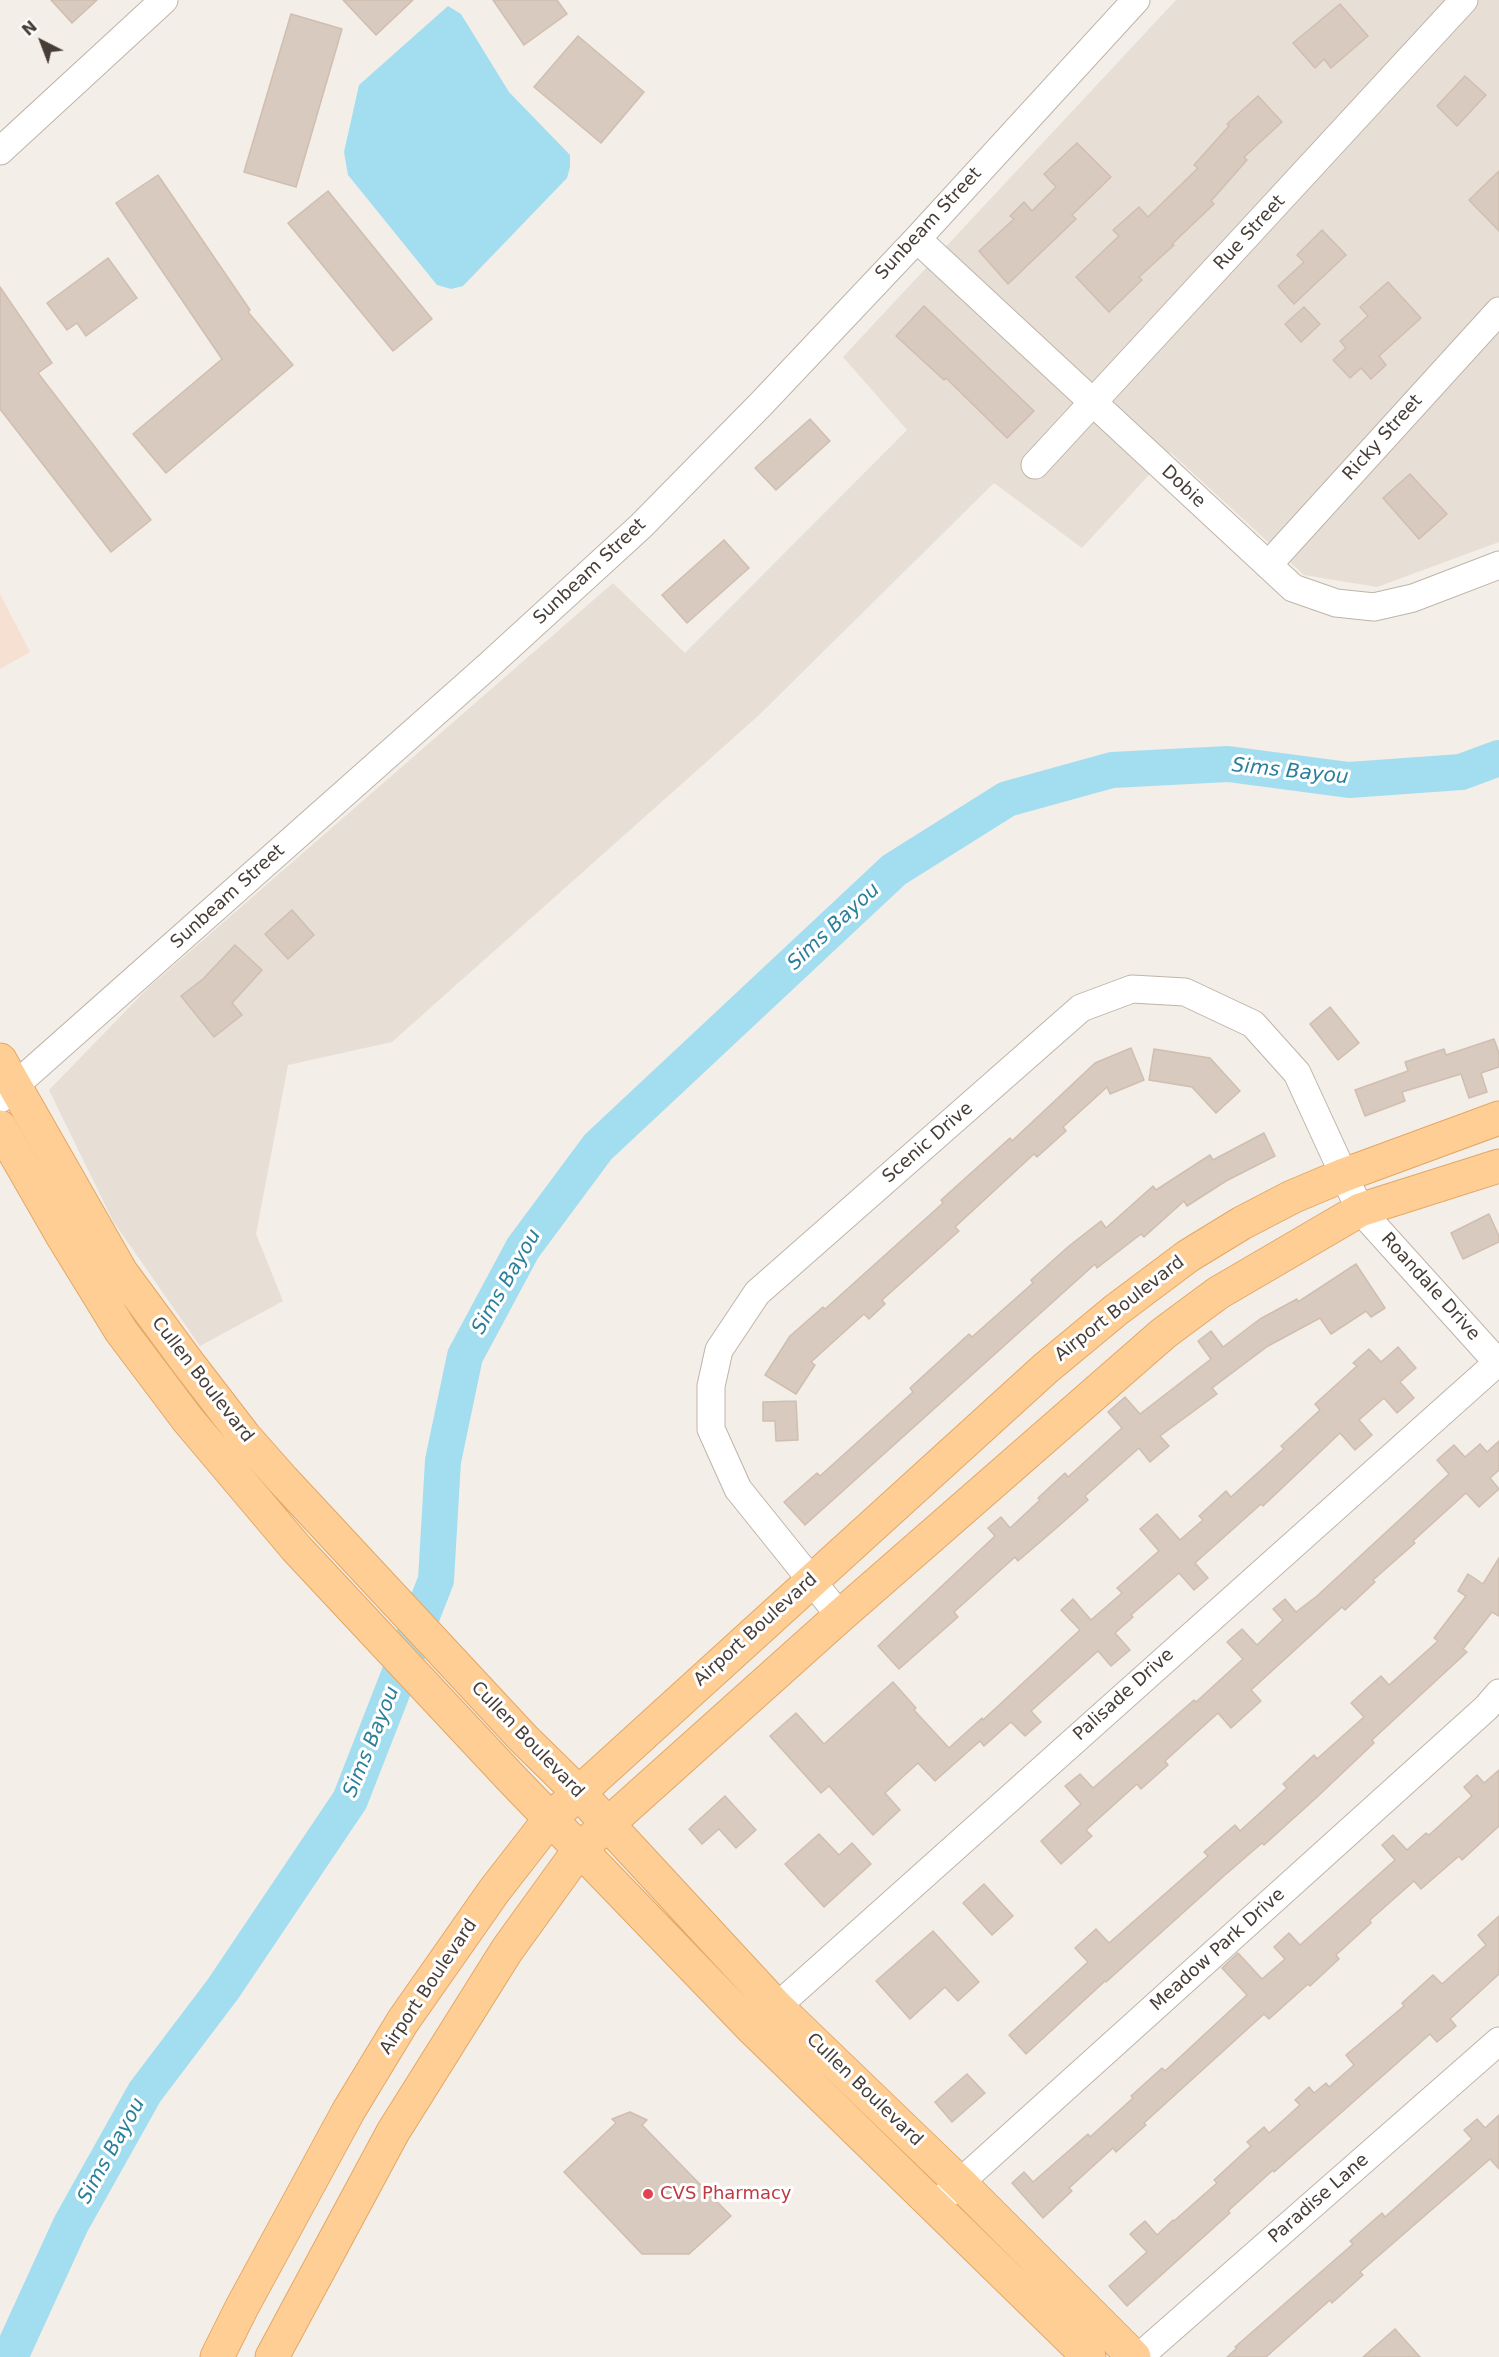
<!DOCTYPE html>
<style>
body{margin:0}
#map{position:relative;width:1499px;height:2357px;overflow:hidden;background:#f3eee7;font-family:"DejaVu Sans",sans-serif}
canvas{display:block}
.north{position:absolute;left:12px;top:12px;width:60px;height:60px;-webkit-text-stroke:4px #fff;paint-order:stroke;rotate:318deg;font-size:16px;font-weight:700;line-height:24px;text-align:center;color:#473d36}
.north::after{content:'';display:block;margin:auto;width:21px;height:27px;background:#473d36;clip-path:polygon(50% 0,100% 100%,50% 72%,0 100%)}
</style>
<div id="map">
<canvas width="1499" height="2357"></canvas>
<div class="north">N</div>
</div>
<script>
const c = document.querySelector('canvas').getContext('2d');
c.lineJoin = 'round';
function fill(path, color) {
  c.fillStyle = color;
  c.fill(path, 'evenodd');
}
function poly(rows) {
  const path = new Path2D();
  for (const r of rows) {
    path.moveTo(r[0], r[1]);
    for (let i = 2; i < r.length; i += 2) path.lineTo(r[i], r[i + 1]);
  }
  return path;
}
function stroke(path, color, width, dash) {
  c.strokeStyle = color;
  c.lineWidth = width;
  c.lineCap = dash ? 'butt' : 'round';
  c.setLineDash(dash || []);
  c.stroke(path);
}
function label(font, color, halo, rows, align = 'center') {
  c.font = font + ' "DejaVu Sans",sans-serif';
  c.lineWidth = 6;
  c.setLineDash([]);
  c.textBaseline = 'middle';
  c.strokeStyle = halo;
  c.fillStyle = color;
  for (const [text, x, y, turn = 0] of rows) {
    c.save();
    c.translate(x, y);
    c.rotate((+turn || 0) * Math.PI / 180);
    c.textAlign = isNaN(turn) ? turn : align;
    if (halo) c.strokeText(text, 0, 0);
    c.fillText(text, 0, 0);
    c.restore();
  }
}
fill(poly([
 [1176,0,1499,0,1499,542,1377,587,1304,575,1170,452,1082,548,994,483,758,716,392,1042,288,1065,256,1234,283,1301,200,1346,113,1221,49,1090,148,988,613,583,685,653,907,430,843,357]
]), '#e7ded5');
fill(poly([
 [0,594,30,652,0,669]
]), '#f5e0d2');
fill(poly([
 [448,6,461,14,509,92,570,155,570,167,567,178,463,286,451,289,437,285,348,175,344,152,359,85]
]), '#a3def0');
stroke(poly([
 [10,2357,71,2224,145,2092,223,1989,350,1800,436,1580,443,1461,465,1356,523,1248,598,1147,894,870,1007,799,1112,770,1228,764,1349,780,1461,772,1499,758]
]), '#a3def0', 36);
const building = poly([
 [51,0,97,0,72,23,51,0],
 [343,0,413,0,376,35,343,0],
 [493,0,557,0,567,14,524,45,493,0],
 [1340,4,1368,36,1331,68,1324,59,1315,68,1293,43,1340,4],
 [291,14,342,29,296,187,244,172,291,14],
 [578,36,644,92,601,143,534,87,578,36],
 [1465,76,1486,95,1457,126,1437,106,1465,76],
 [1258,96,1282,122,1244,157,1247,160,1211,201,1214,204,1172,244,1174,245,1139,277,1142,280,1109,312,1076,277,1119,236,1113,230,1139,207,1148,217,1198,168,1194,165,1229,126,1227,124,1258,96],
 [1077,143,1111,177,1072,215,1076,219,1008,284,979,251,1014,219,1010,216,1024,202,1032,211,1056,187,1044,174,1077,143],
 [1499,171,1499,231,1469,200,1499,171],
 [158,175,250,310,248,312,293,365,166,473,133,434,222,359,116,203,158,175],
 [328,191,432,319,393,351,288,223,328,191],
 [1322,230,1346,255,1294,304,1278,286,1304,262,1297,255,1322,230],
 [108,258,137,298,86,336,77,323,67,330,47,303,108,258],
 [1388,282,1421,318,1379,356,1386,365,1371,379,1361,368,1350,378,1333,360,1346,348,1340,341,1368,316,1360,307,1388,282],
 [0,287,52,363,38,373,151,520,111,552,0,409,0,287],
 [924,306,1034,411,1007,438,946,378,944,380,896,336,924,306],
 [1304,307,1320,324,1301,342,1285,324,1304,307],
 [810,419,830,441,776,490,755,468,810,419],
 [1410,474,1447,514,1419,539,1383,498,1410,474],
 [724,540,749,568,687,623,662,595,724,540],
 [292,910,314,935,288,959,265,934,292,910],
 [235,945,262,970,232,1003,242,1015,214,1037,181,996,203,979,235,945],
 [1330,1007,1359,1043,1338,1060,1310,1024,1330,1007],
 [1494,1039,1499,1053,1499,1067,1481,1073,1487,1092,1469,1098,1461,1074,1402,1092,1405,1101,1365,1116,1355,1090,1408,1071,1405,1062,1444,1049,1446,1055,1494,1039],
 [1131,1048,1144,1080,1110,1094,1107,1087,1063,1127,1066,1131,1037,1157,1034,1154,955,1227,959,1231,882,1300,885,1304,869,1319,864,1314,811,1362,815,1365,796,1394,765,1375,790,1336,823,1307,825,1309,943,1203,941,1200,1010,1138,1012,1141,1095,1063,1131,1048],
 [1154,1049,1210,1058,1240,1091,1216,1113,1192,1087,1149,1080,1154,1049],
 [1264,1133,1275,1156,1226,1181,1187,1206,1184,1201,1144,1237,1141,1234,1097,1268,1095,1264,805,1525,784,1502,817,1473,820,1476,913,1392,910,1388,969,1334,972,1337,1033,1283,1031,1280,1069,1246,1101,1221,1106,1228,1153,1186,1156,1190,1210,1155,1213,1160,1264,1133],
 [1489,1214,1499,1236,1499,1242,1463,1259,1451,1233,1489,1214],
 [1356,1264,1385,1308,1371,1317,1366,1311,1331,1334,1320,1318,1268,1346,1212,1388,1217,1394,1160,1436,1169,1446,1150,1462,1139,1448,1085,1496,1088,1500,1061,1524,1018,1561,1015,1557,954,1612,958,1617,899,1669,878,1646,995,1536,988,1528,1001,1517,1010,1528,1040,1500,1038,1498,1065,1473,1068,1477,1122,1428,1108,1412,1125,1397,1140,1414,1211,1359,1198,1341,1211,1331,1223,1347,1260,1319,1297,1299,1298,1302,1356,1264],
 [1398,1347,1416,1368,1400,1382,1414,1398,1397,1413,1384,1398,1359,1420,1372,1435,1355,1450,1340,1433,1263,1506,1261,1504,1195,1563,1208,1578,1194,1590,1179,1573,1131,1615,1133,1617,1115,1633,1130,1650,1111,1666,1098,1651,1031,1711,1041,1722,1025,1736,1011,1722,984,1746,980,1741,935,1781,918,1763,885,1793,900,1810,873,1835,829,1786,821,1793,770,1736,796,1713,824,1744,893,1682,916,1708,914,1710,949,1748,982,1718,983,1720,1080,1630,1061,1610,1073,1599,1091,1620,1122,1593,1117,1588,1159,1551,1140,1529,1157,1514,1180,1540,1203,1520,1199,1516,1226,1491,1231,1497,1284,1449,1281,1446,1320,1410,1315,1404,1357,1366,1353,1363,1369,1349,1381,1362,1398,1347],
 [796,1401,798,1440,776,1441,775,1421,763,1421,763,1402,796,1401],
 [1499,1441,1499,1470,1490,1478,1499,1489,1479,1507,1466,1493,1413,1541,1415,1543,1373,1580,1375,1582,1345,1610,1342,1607,1251,1690,1261,1701,1231,1728,1218,1713,1165,1761,1168,1765,1141,1789,1137,1784,1086,1830,1092,1836,1061,1864,1041,1841,1081,1804,1065,1786,1080,1774,1093,1788,1194,1700,1196,1702,1243,1659,1227,1642,1242,1629,1257,1645,1283,1620,1273,1609,1285,1599,1296,1612,1317,1596,1449,1474,1437,1460,1454,1445,1465,1457,1480,1444,1487,1452,1499,1441],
 [1499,1558,1499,1616,1492,1612,1463,1649,1467,1652,1372,1740,1374,1743,1316,1798,1264,1845,1262,1843,1225,1875,1106,1982,1105,1981,1026,2054,1009,2035,1088,1962,1075,1948,1096,1929,1109,1943,1208,1856,1204,1852,1235,1825,1240,1831,1287,1788,1283,1784,1314,1755,1317,1759,1364,1717,1351,1703,1381,1676,1389,1685,1438,1641,1434,1638,1466,1596,1458,1591,1468,1574,1483,1584,1499,1558],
 [1499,1770,1499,1826,1462,1860,1459,1856,1421,1889,1414,1881,1370,1920,1371,1923,1336,1955,1339,1959,1310,1986,1308,1984,1269,2019,1264,2014,1144,2123,1146,2125,1116,2152,1113,2148,1069,2188,1072,2191,1043,2218,1012,2183,1024,2172,1033,2182,1088,2134,1090,2137,1133,2098,1131,2096,1162,2068,1165,2071,1247,1995,1222,1968,1238,1953,1262,1979,1285,1959,1274,1947,1289,1933,1300,1945,1395,1860,1382,1845,1393,1835,1407,1850,1426,1833,1429,1835,1472,1796,1464,1787,1477,1775,1484,1783,1499,1770],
 [725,1796,756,1830,736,1848,719,1829,702,1844,689,1829,725,1796],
 [819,1834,839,1855,852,1843,871,1864,824,1907,785,1864,819,1834],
 [984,1884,1013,1916,992,1935,963,1903,984,1884],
 [1499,1916,1499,1974,1450,2019,1456,2026,1437,2042,1430,2034,1274,2172,1273,2170,1228,2211,1230,2213,1127,2306,1109,2286,1147,2252,1130,2234,1145,2221,1157,2235,1173,2220,1174,2221,1217,2183,1214,2180,1251,2146,1247,2142,1264,2127,1269,2133,1300,2105,1295,2100,1309,2087,1314,2093,1326,2083,1329,2087,1354,2065,1346,2055,1404,2006,1402,2003,1433,1975,1442,1984,1486,1945,1478,1935,1499,1916],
 [933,1931,979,1982,958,2001,945,1987,910,2019,876,1981,933,1931],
 [967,2074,985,2093,952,2122,935,2102,967,2074],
 [630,2112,647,2120,642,2125,731,2216,689,2254,642,2254,564,2172,616,2123,612,2119,630,2112],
 [1499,2115,1499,2169,1490,2159,1360,2272,1363,2275,1332,2303,1330,2300,1266,2357,1227,2357,1237,2348,1235,2347,1353,2244,1350,2241,1382,2213,1385,2217,1472,2139,1464,2130,1477,2119,1485,2128,1499,2115],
 [1395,2329,1420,2357,1363,2357,1395,2329]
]);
fill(building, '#d8cabf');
stroke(building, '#d0beb0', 1.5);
const minor = poly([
 [0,151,164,0],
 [917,239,1293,588,1336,603,1374,607,1413,598,1499,565],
 [1035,465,1464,0],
 [1268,565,1499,311],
 [0,1099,488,666,641,526,762,403,917,239,1136,0],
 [840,1616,738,1489,711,1429,711,1386,719,1350,757,1293,1081,1008,1132,989,1185,992,1253,1024,1297,1073,1360,1210,1499,1364],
 [763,2019,1498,1362],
 [945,2196,1486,1708,1499,1693],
 [1139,2357,1499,2041]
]);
const major = poly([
 [0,1060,121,1272,188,1363,245,1437,283,1480,523,1738,578,1792,776,2006,960,2183,1134,2357],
 [0,1127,62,1235,121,1331,188,1420,296,1548,510,1777,753,2029,1089,2357],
 [217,2357,242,2307,349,2110,403,2021,494,1891,550,1819,1046,1368,1116,1310,1188,1256,1242,1223,1292,1197,1344,1175,1499,1118],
 [272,2357,393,2132,507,1950,580,1849,840,1616,1164,1333,1218,1293,1360,1210,1499,1166]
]);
stroke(minor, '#bfb4aa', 29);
stroke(major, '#e4a765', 35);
stroke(minor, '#fff', 27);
stroke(major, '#fece95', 33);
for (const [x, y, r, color] of [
 [648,2194,6,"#e0444e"]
]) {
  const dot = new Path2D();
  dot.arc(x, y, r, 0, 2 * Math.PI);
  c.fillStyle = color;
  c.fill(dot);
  stroke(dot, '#fff', 2);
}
label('18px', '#473d36', '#fff', [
 ["Sunbeam Street",929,224,-47],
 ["Rue Street",1250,233,-47],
 ["Ricky Street",1383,438,-48],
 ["Dobie",1183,487,43],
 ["Sunbeam Street",590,572,-43],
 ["Sunbeam Street",228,897,-42],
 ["Scenic Drive",928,1143,-41],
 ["Roandale Drive",1430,1287,48],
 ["Airport Boulevard",1120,1309,-38],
 ["Cullen Boulevard",202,1380,52],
 ["Airport Boulevard",756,1630,-42],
 ["Palisade Drive",1124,1695,-42],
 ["Cullen Boulevard",527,1740,46],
 ["Meadow Park Drive",1218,1950,-42],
 ["Airport Boulevard",429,1987,-56],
 ["Cullen Boulevard",864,2090,44],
 ["Paradise Lane",1319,2199,-41]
]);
label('18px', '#be3a42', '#fff', [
 ["CVS Pharmacy",660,2194]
], 'left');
label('italic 20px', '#2a7f9b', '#fff', [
 ["Sims Bayou",1290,772,6],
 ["Sims Bayou",834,927,-43],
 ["Sims Bayou",507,1282,-60],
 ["Sims Bayou",372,1742,-68],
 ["Sims Bayou",112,2151,-61]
]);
</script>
